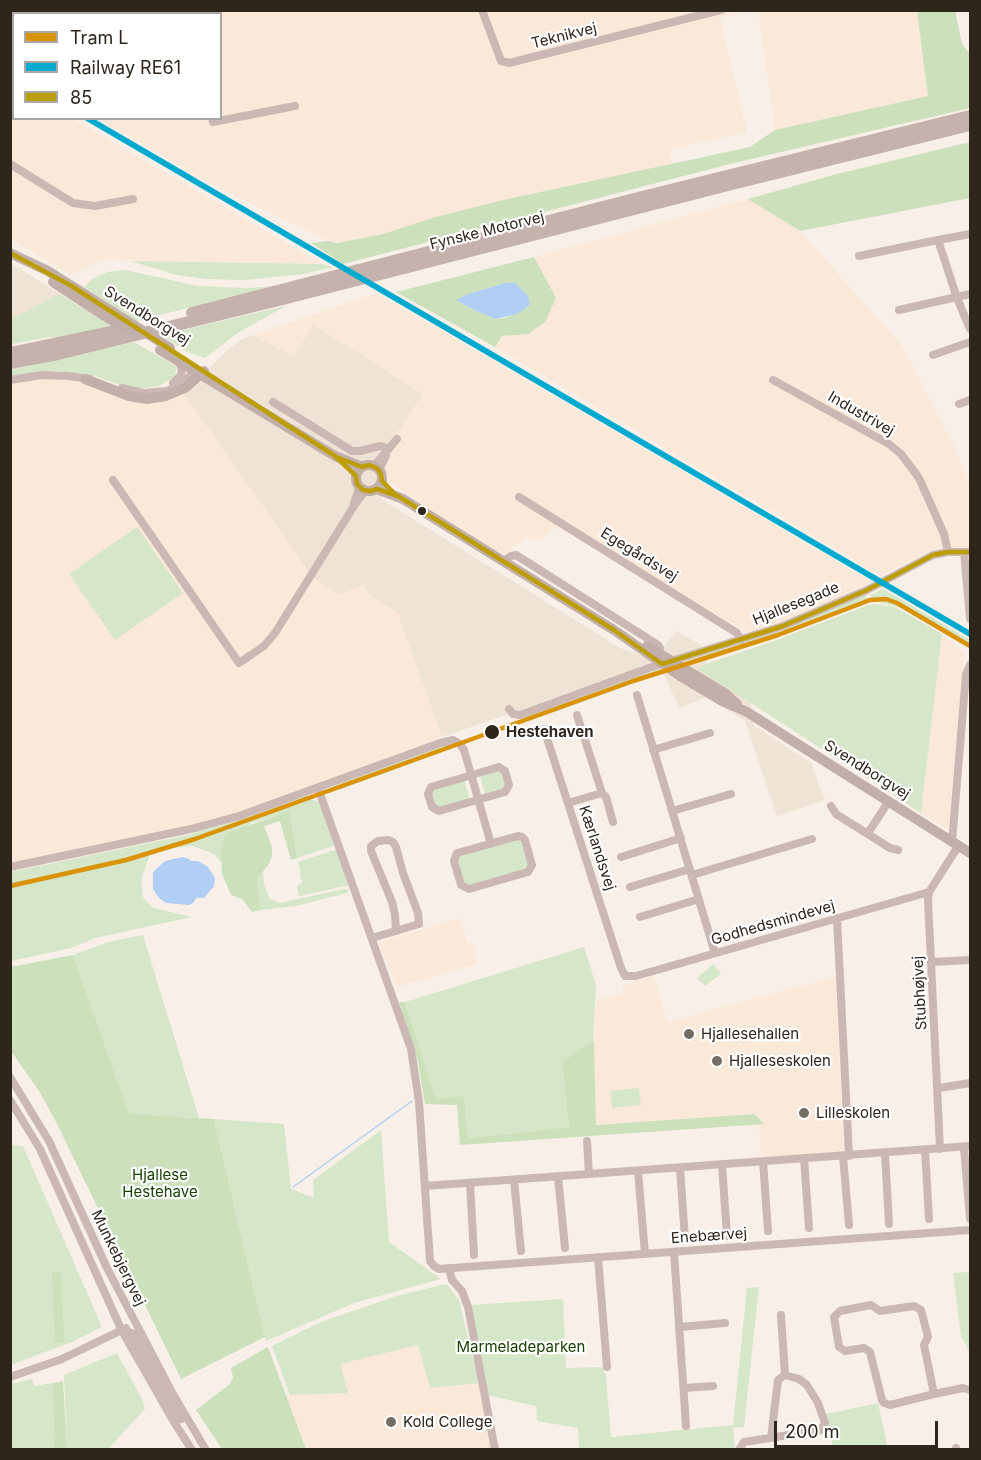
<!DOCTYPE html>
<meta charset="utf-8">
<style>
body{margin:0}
#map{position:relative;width:981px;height:1460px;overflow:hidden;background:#f8f0e8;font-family:Inter,sans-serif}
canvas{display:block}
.frame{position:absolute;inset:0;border:12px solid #2e251b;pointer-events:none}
.legend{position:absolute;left:12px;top:12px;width:210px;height:108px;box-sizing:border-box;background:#fff;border:2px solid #aba8a4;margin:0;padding:8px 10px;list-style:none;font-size:18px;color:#2e251b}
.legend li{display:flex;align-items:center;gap:12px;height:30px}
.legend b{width:30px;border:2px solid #aba8a4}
.scale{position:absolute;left:774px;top:1421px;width:164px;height:27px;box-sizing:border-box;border:3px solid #2e251b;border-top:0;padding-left:8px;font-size:18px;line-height:21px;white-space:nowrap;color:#2e251b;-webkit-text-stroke:4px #fff;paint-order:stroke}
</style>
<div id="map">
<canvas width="981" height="1460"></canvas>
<div class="frame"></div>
<ul class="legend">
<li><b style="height:8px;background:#d99304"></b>Tram L</li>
<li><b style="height:8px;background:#00a9ce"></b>Railway RE61</li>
<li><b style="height:8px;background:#bc9d03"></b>85</li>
</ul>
<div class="scale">200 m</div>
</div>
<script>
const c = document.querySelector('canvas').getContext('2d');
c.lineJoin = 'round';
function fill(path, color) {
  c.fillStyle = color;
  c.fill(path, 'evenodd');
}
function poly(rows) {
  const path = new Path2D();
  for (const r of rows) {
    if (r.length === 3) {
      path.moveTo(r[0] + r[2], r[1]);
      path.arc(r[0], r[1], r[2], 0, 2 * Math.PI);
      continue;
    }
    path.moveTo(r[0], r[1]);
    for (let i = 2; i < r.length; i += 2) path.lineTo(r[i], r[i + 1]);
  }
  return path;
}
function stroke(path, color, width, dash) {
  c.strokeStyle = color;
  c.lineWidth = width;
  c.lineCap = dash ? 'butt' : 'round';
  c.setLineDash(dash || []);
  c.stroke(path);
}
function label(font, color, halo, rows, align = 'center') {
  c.font = font + ' Inter,sans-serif';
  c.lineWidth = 4.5;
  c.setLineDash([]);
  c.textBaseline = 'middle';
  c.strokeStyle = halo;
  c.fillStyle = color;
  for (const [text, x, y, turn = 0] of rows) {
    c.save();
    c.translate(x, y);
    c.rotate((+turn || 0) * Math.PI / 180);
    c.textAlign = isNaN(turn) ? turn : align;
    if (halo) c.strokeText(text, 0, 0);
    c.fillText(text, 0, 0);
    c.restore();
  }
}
fill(poly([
 [11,263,60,294,11,319],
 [313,324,423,394,378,462,390,483,381,499,620,648,640,655,661,649,677,631,702,646,707,663,745,651,753,725,811,763,825,800,777,816,745,721,706,697,679,708,665,676,642,666,630,672,442,737,399,618,400,615,369,595,338,594,314,579,184,394,224,353,241,340,252,335,294,356]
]), '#eee3d4');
fill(poly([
 [11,11,747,11,720,18,747,132,670,149,672,164,503,200,383,234,337,243,328,241,213,185,98,119,220,118,220,14,14,14,13,69,11,67],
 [758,11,917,11,928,96,775,130],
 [10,82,13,84,14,118,73,119,323,264,102,260,71,275,11,239],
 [748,199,800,231,903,347,954,446,970,485,970,547,935,548,881,576,495,347,502,336,528,334,556,299,534,257],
 [376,293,872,582,807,612,755,633,746,632,562,522,540,540,527,536,503,556,390,483,378,462,423,394,314,324,294,356,252,335],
 [61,378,110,389,140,403,171,400,184,394,314,579,338,594,365,585,369,595,401,615,399,618,442,737,246,811,190,827,11,863,10,383,28,379],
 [942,634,964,654,948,829,921,813],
 [460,918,468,943,472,942,478,964,397,987,379,942],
 [654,976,667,1022,835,977,844,1151,761,1158,759,1124,763,1124,755,1114,595,1125,594,1041,596,1001,624,993,622,986],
 [418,1345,479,1383,491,1449,306,1449,286,1395,347,1393,340,1364]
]), '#fae9d8');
fill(poly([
 [130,261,323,264,333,267,304,274,245,280,206,279,177,275],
 [125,270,198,286,247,288,275,286,136,321,84,287,94,278,108,272],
 [60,294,112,327,57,338,49,337,11,344,11,319],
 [286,306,239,332,205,358,187,352,161,335],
 [134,342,177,367,175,377,159,386,147,388,130,388,91,375,57,371,11,376,10,370],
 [137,527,183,593,115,640,69,574],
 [883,589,970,640,970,648,899,607,873,601,870,595],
 [864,595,866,595,868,603,784,635,702,661,700,656,780,630],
 [877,604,895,607,942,634,921,813,698,669,701,666,777,640,868,605],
 [658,668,668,671,527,722,525,716],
 [448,744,450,749,339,790,336,784],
 [498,770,501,771,507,786,504,790,485,795,480,775],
 [464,780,470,800,438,809,434,806,430,793,433,789],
 [306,795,310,800,318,801,322,806,336,845,297,858,289,812,251,823,221,854,222,863,214,854,193,846,174,848,150,854,141,880,143,898,153,908,192,917,95,938,71,948,11,961,10,872,193,834,193,832,232,822],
 [518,839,523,842,529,868,468,887,463,885,456,860,459,856,487,848,492,848,496,845],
 [338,849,350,885,299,896,297,886,302,883,298,862],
 [263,872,264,884,270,899,279,903,345,889,349,890,347,893,296,906,261,910,257,879],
 [143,935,199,1118,129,1115,73,955,108,942],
 [584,947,596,985,593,1041,562,1062,569,1127,468,1138,464,1096,436,1099,405,1002],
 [713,964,721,974,705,986,697,978],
 [639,1088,641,1105,612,1108,610,1091],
 [214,1119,284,1124,291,1189,314,1198,313,1180,381,1130,389,1242,441,1279,354,1303,266,1341],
 [11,1145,23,1146,102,1327,74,1341,11,1365],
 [970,1272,970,1353,961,1336,953,1273],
 [446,1284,459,1300,479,1383,430,1388,418,1345,340,1364,348,1393,290,1395,272,1346,321,1322,356,1310,400,1295],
 [759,1287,744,1427,733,1428,735,1449,579,1449,578,1428,537,1421,536,1406,487,1395,469,1305,563,1299,566,1368,603,1367,606,1376,611,1437,733,1425,747,1288],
 [117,1353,142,1399,145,1409,108,1449,67,1449,64,1375],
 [32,1379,34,1386,53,1383,54,1449,11,1450,11,1384],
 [878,1403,887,1445,867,1449,833,1449,826,1414]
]), '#d6e6c8');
fill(poly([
 [917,11,955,11,962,44,970,54,970,108,734,163,343,264,311,243,328,241,337,243,383,234,436,217,503,200,750,147,775,130,928,96],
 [970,142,970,198,800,231,748,199,833,175],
 [534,257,556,298,545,322,528,334,502,336,495,347,396,292],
 [505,283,530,305,505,318,495,319,472,309,457,300,468,294],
 [289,811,297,858,291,860,280,821,264,826,272,847,272,856,269,864,257,879,261,910,252,912,242,899,231,895,222,874,221,854,225,834],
 [73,955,129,1114,214,1119,265,1337,181,1379,57,1124,41,1094,11,1051,11,967],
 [399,1002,405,1002,436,1099,464,1096,468,1138,569,1127,562,1062,593,1041,594,1041,596,1125,755,1114,764,1124,460,1145,457,1105,425,1104,418,1062],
 [61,1271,64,1342,55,1342,52,1272],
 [268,1347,306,1449,222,1449,196,1410,230,1384,233,1377,231,1368],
 [63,1381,67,1449,54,1449,53,1383]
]), '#cbe0bb');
fill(poly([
 [505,283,515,283,528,296,530,305,517,314,495,319,472,309,456,300,468,294],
 [183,857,189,859,191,861,198,861,208,867,215,878,214,886,204,898,196,898,194,902,189,905,166,903,159,898,153,889,153,872,165,861]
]), '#b1cef4');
stroke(poly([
 [293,1187,412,1101]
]), '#b1cef4', 1.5);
stroke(poly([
 [204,10,205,14],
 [482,10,501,61,509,63,721,10],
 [212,118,213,122,295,106],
 [10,164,73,203,95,206,133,199],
 [938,240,970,234],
 [859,256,938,240,957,298,970,329],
 [899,310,970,294],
 [933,355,970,342],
 [10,380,42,375,68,376,90,379],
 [773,380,889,444,901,454,919,478,944,534,948,552],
 [173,383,181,375,182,369,179,362],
 [122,388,143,393,167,391,182,383,193,373],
 [273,402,352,451,360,451,380,446,389,449],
 [959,404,970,400],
 [374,466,397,439],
 [379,470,386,456],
 [113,480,239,663,264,646,275,633,354,506,365,491],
 [519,497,737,633,741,640],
 [354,503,359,488],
 [964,552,970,619],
 [504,561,511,556,516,555,658,645,660,648,659,653],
 [637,695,715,953],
 [509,709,513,714,520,715,649,668,783,626,867,590,933,555,948,552,970,552],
 [544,729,621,968,625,976,636,976,929,892],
 [653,750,710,733],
 [499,767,505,771,509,785,505,792,439,811,432,807,428,794,431,787,499,767],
 [318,788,411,1049,419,1102,430,1261,434,1266,439,1269,970,1230],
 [602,793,606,797,613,822],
 [568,803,602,793,577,715],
 [831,806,836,814,890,848,898,850],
 [672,811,731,794],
 [868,833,889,801],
 [518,836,522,837,525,840,532,865,528,872,469,889,461,885,454,861,457,853,518,836],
 [952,842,966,674,970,665],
 [621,857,681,838],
 [10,867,191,829,239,816,440,743,453,740,460,744,464,750,491,844],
 [692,875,812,839],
 [630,887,690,869],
 [640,917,699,899],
 [837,918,849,1156],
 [372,938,419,924,418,913,403,873,396,847,393,842,388,840,378,841,371,846,371,851,392,902,395,915,396,931],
 [932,962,970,960],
 [10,1077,49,1141,107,1268,174,1396,206,1450],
 [939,1088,970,1083],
 [10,1100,40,1149,122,1331,174,1422,192,1450],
 [587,1141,589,1174],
 [964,1147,970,1219],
 [940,1149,928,900,929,892,959,845],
 [925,1150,929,1219],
 [885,1153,889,1224],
 [843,1156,849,1225],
 [804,1158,809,1228],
 [763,1161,768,1231],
 [722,1165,727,1236],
 [680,1168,685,1239],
 [638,1171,645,1254],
 [558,1177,565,1248],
 [514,1180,521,1251],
 [470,1183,474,1255],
 [425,1186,970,1146],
 [674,1252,686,1426],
 [598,1257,607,1367],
 [449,1268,452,1280,462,1291,468,1307,495,1450],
 [781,1315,785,1375],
 [679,1327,725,1323],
 [122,1331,132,1333,161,1386,181,1419],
 [10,1377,62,1359,126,1328],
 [684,1388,713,1386],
 [934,1394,890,1405,884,1403,882,1400,870,1352,864,1348,845,1351,839,1347,834,1317,840,1311,871,1305,880,1311,914,1306,921,1310,928,1337,924,1345,934,1394,963,1388,970,1390],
 [956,1448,957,1450],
 [739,1450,744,1442,821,1430,825,1423,818,1403,807,1385,799,1379,785,1375,778,1380,771,1438]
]), '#cbb8b4', 8);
stroke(poly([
 [12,254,48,271,113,312],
 [53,282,103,315],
 [160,350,335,456,362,467],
 [85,379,129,396,147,399,166,396,185,388,204,371],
 [369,478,13],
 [377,489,403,499,614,630,680,676,722,701,747,712,970,853],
 [647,646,726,694,737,704]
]), '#c3afaa', 10);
stroke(poly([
 [192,313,634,199,970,116],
 [10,353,134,327],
 [10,363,58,354,279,300,728,185,970,125]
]), '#c6b2ac', 12);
stroke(poly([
 [113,312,170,348],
 [103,315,136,335]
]), '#c3afaa', 10);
stroke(poly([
 [10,253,70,285,335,456,356,476,357,484,363,490,371,491,377,489,398,496,614,630,662,664,783,626,867,590,933,555,948,552,970,552],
 [339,458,362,467,369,465,377,468,381,474,382,481,397,496]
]), '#bc9d03', 4.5);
stroke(poly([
 [87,118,970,634]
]), '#00a9ce', 6);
stroke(poly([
 [10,886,126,860,195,839,633,681,778,635,870,600,886,599,897,603,970,646]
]), '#d99304', 4.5);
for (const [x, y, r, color] of [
 [422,511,5,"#2e251b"],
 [492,732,8,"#2e251b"],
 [689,1034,6,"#756c63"],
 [717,1061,6,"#756c63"],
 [804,1113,6,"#756c63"],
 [391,1422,6,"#756c63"]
]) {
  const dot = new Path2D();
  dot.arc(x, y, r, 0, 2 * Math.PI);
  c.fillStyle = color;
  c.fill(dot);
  stroke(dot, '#fff', 2);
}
label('15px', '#2e251b', '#fff', [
 ["Teknikvej",564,36,-14],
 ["Fynske Motorvej",487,231,-14],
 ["Svendborgvej",147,316,32],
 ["Industrivej",861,414,30],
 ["Egegårdsvej",639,555,32],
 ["Hjallesegade",796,604,-22],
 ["Svendborgvej",867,770,32],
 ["Kærlandsvej",597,848,72],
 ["Godhedsmindevej",773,923,-16],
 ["Stubhøjvej",920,993,-93],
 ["Enebærvej",709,1236,-4],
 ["Munkebjergvej",118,1258,64]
]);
label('bold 15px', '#2e251b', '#fff', [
 ["Hestehaven",506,732]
], 'left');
label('15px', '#2e251b', '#fff', [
 ["Hjallesehallen",701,1034],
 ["Hjalleseskolen",729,1061],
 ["Lilleskolen",816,1113],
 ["Kold College",403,1422]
], 'left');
label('15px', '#184102', '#fff', [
 ["Hjallese",160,1175],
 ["Hestehave",160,1192],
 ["Marmeladeparken",521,1347]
]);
</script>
